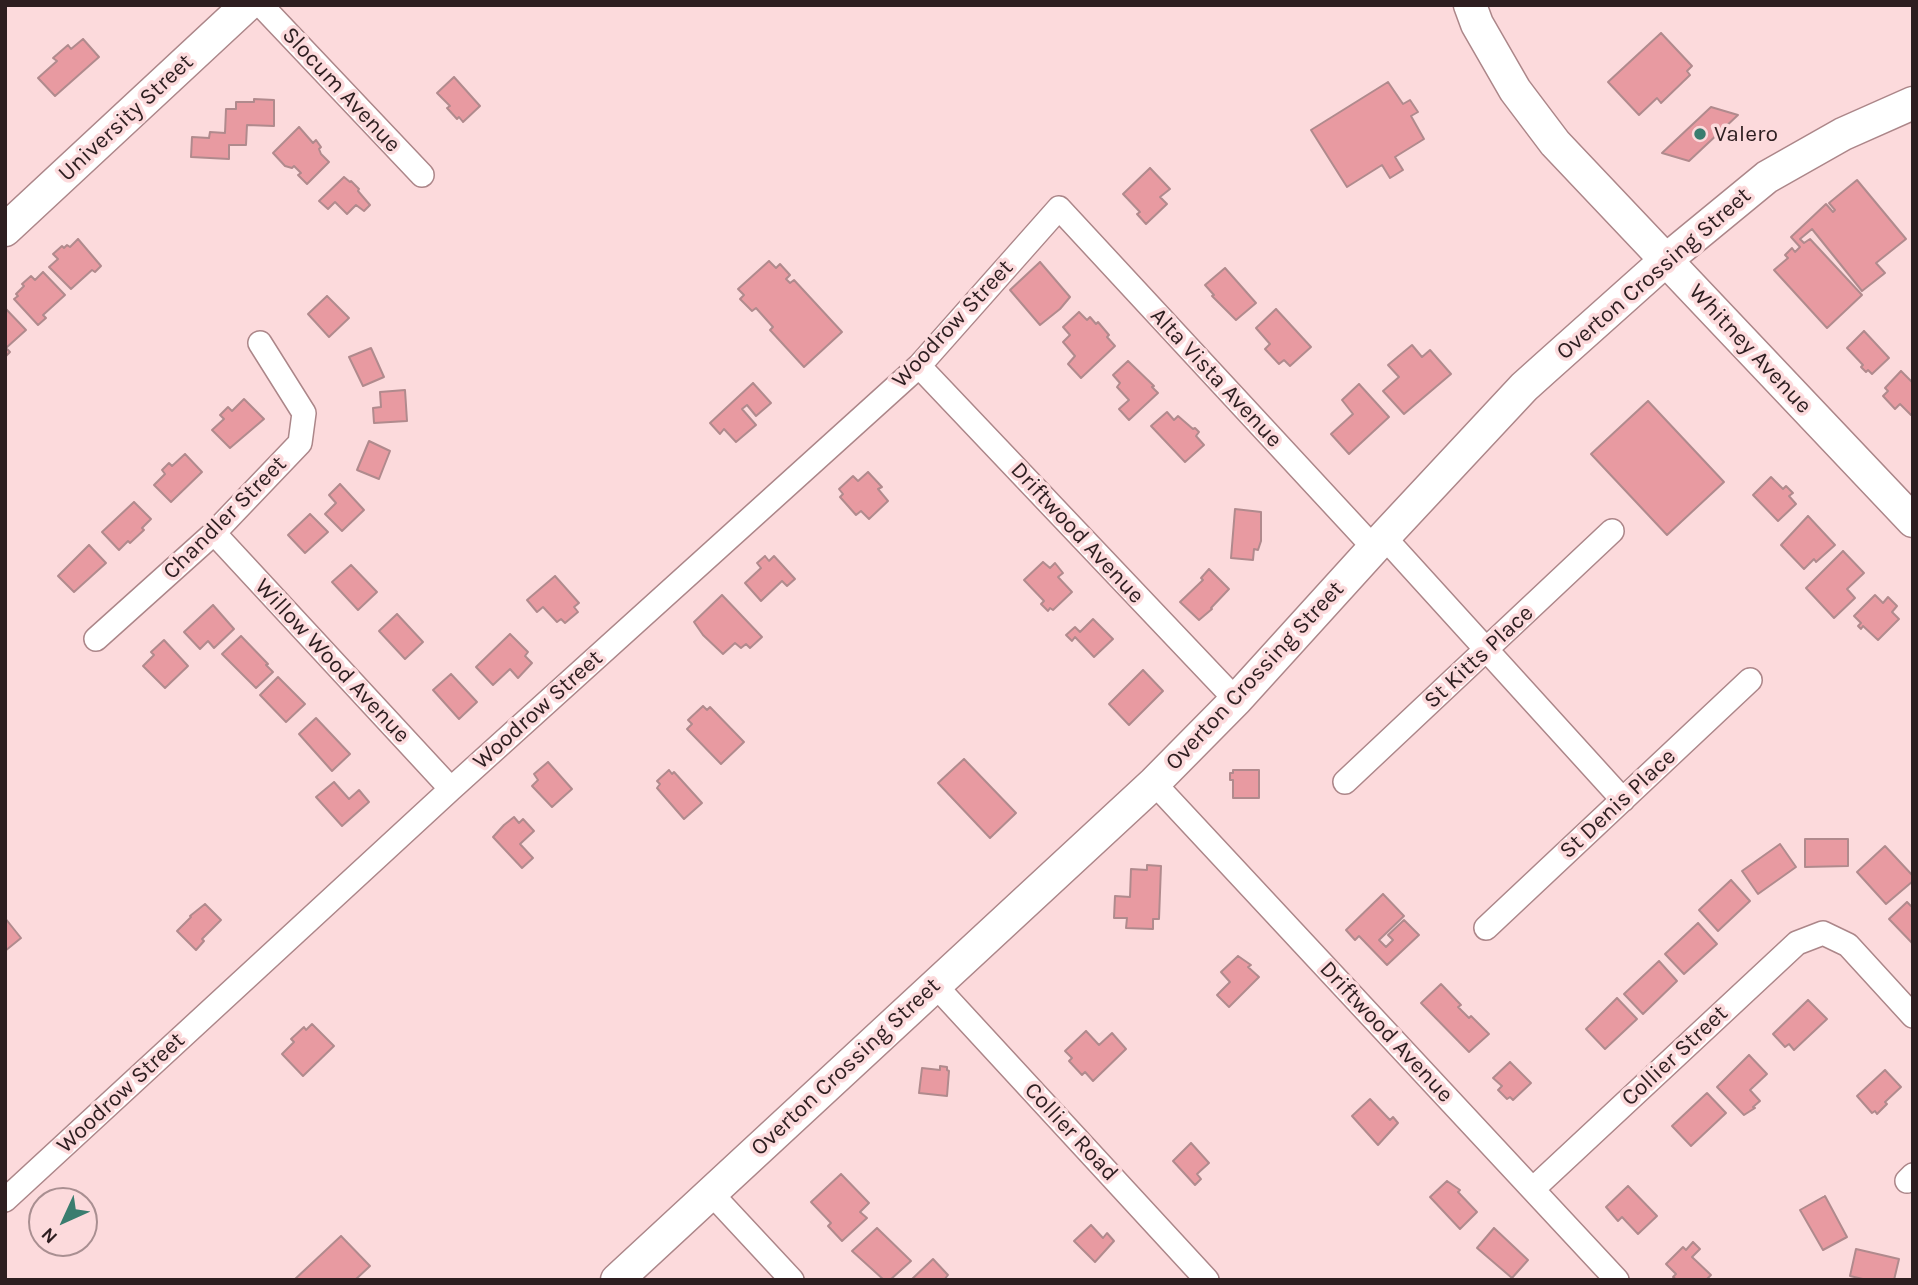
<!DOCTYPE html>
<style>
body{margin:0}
#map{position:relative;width:1918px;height:1285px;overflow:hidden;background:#fcdadc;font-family:Karla,sans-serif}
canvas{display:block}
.frame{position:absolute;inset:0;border:7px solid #2d1e20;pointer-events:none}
.north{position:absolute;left:28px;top:1187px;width:70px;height:70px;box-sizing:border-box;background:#fcdadc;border:2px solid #a98f91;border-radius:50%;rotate:225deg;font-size:19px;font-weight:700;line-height:28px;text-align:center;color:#2d1e20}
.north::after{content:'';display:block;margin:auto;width:24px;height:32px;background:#3a7d6f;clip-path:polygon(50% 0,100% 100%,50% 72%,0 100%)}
</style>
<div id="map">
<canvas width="1918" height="1285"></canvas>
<div class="frame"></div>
<div class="north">N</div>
</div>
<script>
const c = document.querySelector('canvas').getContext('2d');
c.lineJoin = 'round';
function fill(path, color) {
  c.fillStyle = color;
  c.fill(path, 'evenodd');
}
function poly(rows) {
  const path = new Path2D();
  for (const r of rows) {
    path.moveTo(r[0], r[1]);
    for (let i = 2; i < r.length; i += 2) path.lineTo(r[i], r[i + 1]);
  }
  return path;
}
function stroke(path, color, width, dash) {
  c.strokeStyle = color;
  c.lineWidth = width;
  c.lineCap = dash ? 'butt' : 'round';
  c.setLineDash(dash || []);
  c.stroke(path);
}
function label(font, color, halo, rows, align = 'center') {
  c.font = font + ' Karla,sans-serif';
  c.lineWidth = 7;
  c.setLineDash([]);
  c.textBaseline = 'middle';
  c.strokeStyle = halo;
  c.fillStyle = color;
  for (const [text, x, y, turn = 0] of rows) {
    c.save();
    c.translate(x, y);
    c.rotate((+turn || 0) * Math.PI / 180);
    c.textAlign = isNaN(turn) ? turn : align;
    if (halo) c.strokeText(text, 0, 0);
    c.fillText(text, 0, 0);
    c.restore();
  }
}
const building = poly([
 [1661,33,1692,66,1687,71,1690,75,1661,103,1657,98,1639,115,1608,82,1661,33],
 [83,39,99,57,55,96,38,78,57,61,53,58,68,45,71,49,83,39],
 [454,77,480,106,463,122,459,117,457,119,447,108,450,106,437,93,454,77],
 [1388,82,1403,104,1410,100,1418,112,1411,116,1424,139,1395,157,1403,170,1390,178,1382,165,1347,187,1311,130,1388,82],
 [254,99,274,100,274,126,247,125,246,145,229,145,229,159,191,157,192,137,209,138,210,132,225,133,226,109,236,109,236,102,254,102,254,99],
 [1711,107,1738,115,1689,161,1662,153,1711,107],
 [299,127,313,143,316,140,321,147,319,149,321,154,329,162,307,184,298,175,301,173,294,166,292,168,285,166,273,153,299,127],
 [1150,168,1170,189,1160,197,1167,204,1146,224,1137,214,1140,212,1123,194,1150,168],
 [344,177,350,182,351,181,359,189,358,191,370,205,364,211,356,205,347,214,335,202,328,209,319,201,344,177],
 [1857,180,1906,239,1876,263,1885,273,1862,291,1812,229,1800,239,1804,243,1810,239,1862,295,1827,328,1774,270,1788,258,1785,255,1792,248,1795,252,1800,247,1791,237,1826,204,1833,212,1835,210,1829,203,1857,180],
 [78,239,101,266,95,272,92,270,71,289,49,267,58,259,53,254,62,246,64,248,67,245,70,247,78,239],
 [769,261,776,268,780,264,790,275,786,279,790,283,794,280,842,332,804,367,770,330,773,327,756,308,752,311,740,299,744,295,738,289,769,261],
 [1040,262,1070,297,1060,309,1040,325,1010,290,1040,262],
 [1225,268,1256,303,1236,320,1212,296,1214,295,1205,285,1225,268],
 [43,272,65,295,43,315,46,318,38,325,14,299,18,296,16,294,24,286,22,284,31,276,35,280,43,272],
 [327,296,349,318,329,337,308,314,327,296],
 [5,308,26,330,6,348,10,352,5,357,5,308],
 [1276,309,1311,347,1290,366,1284,360,1279,364,1265,349,1270,344,1256,328,1276,309],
 [1079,312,1087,320,1090,317,1096,324,1098,322,1109,335,1107,337,1115,346,1081,378,1068,364,1075,356,1063,342,1070,335,1063,327,1079,312],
 [1864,331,1889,358,1872,374,1868,370,1866,372,1861,367,1863,365,1847,348,1864,331],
 [1412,345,1422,357,1430,350,1451,374,1404,414,1383,391,1399,377,1388,365,1412,345],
 [371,348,384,377,363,386,349,357,371,348],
 [1128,361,1154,386,1152,387,1158,393,1129,420,1119,409,1129,400,1117,387,1120,383,1113,375,1128,361],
 [1901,371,1913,383,1913,414,1911,415,1900,404,1895,409,1883,396,1888,391,1885,388,1901,371],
 [753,383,771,403,756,416,747,405,742,409,756,425,736,442,724,429,720,434,710,423,753,383],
 [1359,384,1389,417,1349,454,1331,434,1353,414,1342,400,1359,384],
 [405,390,407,421,374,423,373,408,381,407,380,392,405,390],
 [244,399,264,419,230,448,212,430,224,419,220,415,228,407,232,411,244,399],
 [1648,401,1724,482,1667,535,1591,454,1648,401],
 [1167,412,1174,420,1178,416,1193,429,1195,428,1199,432,1196,436,1204,445,1185,462,1151,426,1167,412],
 [369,441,390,451,379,479,357,470,369,441],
 [185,454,202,472,171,502,154,485,165,474,162,470,169,463,172,466,185,454],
 [868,472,882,487,878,489,888,501,869,519,861,511,856,515,840,497,843,494,839,489,853,476,858,481,868,472],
 [1771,477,1783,489,1786,486,1793,493,1789,496,1796,504,1778,521,1753,495,1771,477],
 [340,484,364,510,342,531,325,514,336,503,329,495,340,484],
 [134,502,151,519,142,528,144,530,130,543,128,541,119,550,102,532,134,502],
 [1235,509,1261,512,1261,541,1258,550,1254,549,1253,560,1231,558,1235,509],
 [310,514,328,532,305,553,288,535,310,514],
 [1808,516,1835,545,1816,562,1814,559,1804,569,1781,545,1808,516],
 [89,545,106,563,74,592,58,576,89,545],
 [1843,551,1864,573,1847,589,1855,598,1834,618,1806,588,1843,551],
 [765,556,769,561,774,556,795,579,787,586,782,581,761,601,745,583,761,568,757,563,765,556],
 [1043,562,1050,568,1055,563,1063,573,1058,577,1072,592,1053,610,1050,608,1048,611,1041,604,1044,601,1024,580,1043,562],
 [351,565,377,592,358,610,332,582,351,565],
 [1209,569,1229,589,1211,608,1212,609,1199,620,1180,602,1203,580,1201,578,1209,569],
 [555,576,579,603,574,607,578,612,565,623,561,619,557,622,543,607,537,612,527,600,555,576],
 [722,595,762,637,750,648,746,644,741,648,735,643,723,654,703,635,694,622,722,595],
 [1875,595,1883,603,1888,597,1897,606,1892,612,1899,619,1878,640,1863,626,1861,629,1858,626,1861,623,1854,616,1875,595],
 [213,605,234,629,214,648,208,641,200,649,184,632,213,605],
 [397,614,423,642,405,659,379,631,397,614],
 [1093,619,1113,639,1094,657,1075,637,1072,641,1066,635,1075,627,1080,632,1093,619],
 [510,634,528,652,525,656,532,663,518,678,510,669,493,685,476,667,510,634],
 [241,636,268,664,266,665,273,672,256,688,222,654,241,636],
 [164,640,188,666,165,688,143,666,154,655,151,652,164,640],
 [1143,670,1163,691,1129,725,1109,704,1143,670],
 [451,674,477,702,459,719,433,690,451,674],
 [278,677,305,704,286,722,260,695,278,677],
 [703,706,707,710,710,707,744,742,721,764,687,729,692,724,688,720,703,706],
 [316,718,350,754,332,771,299,734,316,718],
 [964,759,1016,813,990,838,938,783,964,759],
 [548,762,572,789,552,807,532,786,538,780,534,774,548,762],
 [669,770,672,774,674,772,702,803,684,819,657,788,660,784,657,781,669,770],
 [1233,770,1259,770,1259,798,1233,798,1233,780,1230,780,1230,773,1233,773,1233,770],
 [334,782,349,799,359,790,369,802,342,826,316,797,334,782],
 [514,817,519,823,523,819,534,831,520,844,533,858,522,868,493,837,504,825,514,817],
 [1805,839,1848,839,1848,866,1805,867,1805,839],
 [1780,844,1796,867,1758,894,1742,871,1780,844],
 [1885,846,1913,876,1913,881,1886,904,1857,872,1885,846],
 [1147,865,1161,866,1159,919,1153,919,1153,929,1126,928,1127,918,1114,918,1115,896,1130,897,1131,869,1147,870,1147,865],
 [1731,880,1750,901,1718,931,1699,910,1731,880],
 [1383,894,1404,916,1379,940,1386,947,1393,940,1388,935,1404,920,1419,935,1387,965,1359,936,1355,940,1346,930,1383,894],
 [1907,902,1913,908,1913,944,1889,919,1907,902],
 [205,904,221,920,202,939,204,941,196,950,177,931,191,917,190,916,205,904],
 [5,918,21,938,5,951,5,918],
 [1698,923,1717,944,1684,974,1665,954,1698,923],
 [1238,956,1251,965,1248,967,1259,977,1229,1007,1217,995,1230,982,1221,972,1238,956],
 [1659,961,1677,981,1643,1014,1624,994,1659,961],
 [1441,984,1461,1005,1458,1007,1469,1018,1471,1016,1489,1034,1469,1052,1421,1003,1441,984],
 [1617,998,1637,1019,1605,1049,1586,1029,1617,998],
 [1808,1000,1827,1019,1794,1050,1789,1044,1785,1047,1773,1034,1808,1000],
 [312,1024,334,1046,303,1076,282,1054,294,1042,291,1039,304,1027,306,1030,312,1024],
 [1086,1031,1099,1045,1112,1033,1126,1049,1093,1081,1085,1072,1082,1075,1069,1061,1072,1058,1065,1051,1086,1031],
 [1749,1055,1767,1074,1750,1090,1760,1101,1753,1107,1755,1108,1744,1115,1717,1087,1749,1055],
 [1510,1062,1531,1083,1513,1100,1510,1097,1507,1099,1498,1090,1502,1086,1493,1078,1510,1062],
 [940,1066,947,1067,947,1070,949,1071,947,1096,919,1093,922,1068,940,1070,940,1066],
 [1885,1070,1901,1087,1885,1102,1887,1104,1877,1114,1875,1111,1872,1113,1857,1096,1885,1070],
 [1707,1093,1726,1113,1691,1146,1672,1126,1707,1093],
 [1370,1099,1390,1120,1393,1117,1398,1123,1378,1145,1352,1116,1370,1099],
 [1191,1143,1209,1163,1197,1174,1201,1179,1195,1185,1173,1161,1191,1143],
 [841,1174,869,1203,860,1212,867,1218,842,1241,828,1226,831,1223,811,1202,841,1174],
 [1447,1181,1460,1190,1458,1192,1477,1212,1460,1229,1430,1197,1447,1181],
 [1628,1186,1657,1216,1638,1234,1622,1217,1618,1221,1606,1207,1628,1186],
 [1825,1196,1847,1237,1823,1250,1800,1210,1825,1196],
 [1091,1225,1103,1238,1107,1233,1114,1241,1095,1262,1074,1241,1091,1225],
 [877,1228,911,1261,890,1280,884,1280,852,1251,877,1228],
 [1494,1228,1528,1260,1512,1278,1477,1248,1494,1228],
 [341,1236,370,1266,355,1280,294,1280,341,1236],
 [1693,1242,1700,1249,1692,1257,1711,1275,1706,1280,1677,1280,1673,1277,1676,1274,1666,1264,1683,1247,1686,1250,1693,1242],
 [1856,1249,1899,1259,1894,1280,1867,1280,1850,1276,1856,1249],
 [933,1259,948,1275,944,1280,911,1280,933,1259]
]);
fill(building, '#e89aa1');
stroke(building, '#b08a8d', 2);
const street = poly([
 [261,5,422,175],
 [919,366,1236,700],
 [214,533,451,789],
 [1384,537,1623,800],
 [96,639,214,533,300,443,304,413,260,343],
 [1345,782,1612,531],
 [1154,783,1617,1280],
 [1486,928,1750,680],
 [935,985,1207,1280],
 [1907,1181,1913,1175],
 [1533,1189,1797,943,1823,933,1848,945,1913,1016],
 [710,1192,792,1280],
 [5,1200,451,789,919,366,1059,208,1374,548]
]);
const secondary = poly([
 [1470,5,1477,24,1515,90,1555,143,1913,521],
 [5,230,247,5],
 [617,1280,1154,783,1236,700,1384,537,1524,387,1544,369,1666,260,1767,177,1843,134,1913,103]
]);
stroke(street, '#ac8689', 26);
stroke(secondary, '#ac8689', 35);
stroke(street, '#fff', 23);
stroke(secondary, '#fff', 32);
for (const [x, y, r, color] of [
 [1700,134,7,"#3a7d6f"]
]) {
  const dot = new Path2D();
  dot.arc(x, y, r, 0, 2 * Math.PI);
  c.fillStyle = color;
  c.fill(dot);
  stroke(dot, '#fcdadc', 2.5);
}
label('23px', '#2d1e20', '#fcdadc', [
 ["Slocum Avenue",341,90,47],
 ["University Street",126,118,-43],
 ["Overton Crossing Street",1654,274,-41],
 ["Woodrow Street",953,324,-47],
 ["Whitney Avenue",1750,349,47],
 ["Alta Vista Avenue",1216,378,47],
 ["Chandler Street",225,518,-45],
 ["Driftwood Avenue",1077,533,47],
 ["St Kitts Place",1479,657,-43],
 ["Willow Wood Avenue",332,661,47],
 ["Overton Crossing Street",1255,676,-47],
 ["Woodrow Street",538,710,-42],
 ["St Denis Place",1618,804,-43],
 ["Driftwood Avenue",1386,1032,47],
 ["Collier Street",1675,1056,-43],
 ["Overton Crossing Street",846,1067,-43],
 ["Woodrow Street",121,1093,-43],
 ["Collier Road",1071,1132,47]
]);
label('23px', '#2d1e20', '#fcdadc', [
 ["Valero",1714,134]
], 'left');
</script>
